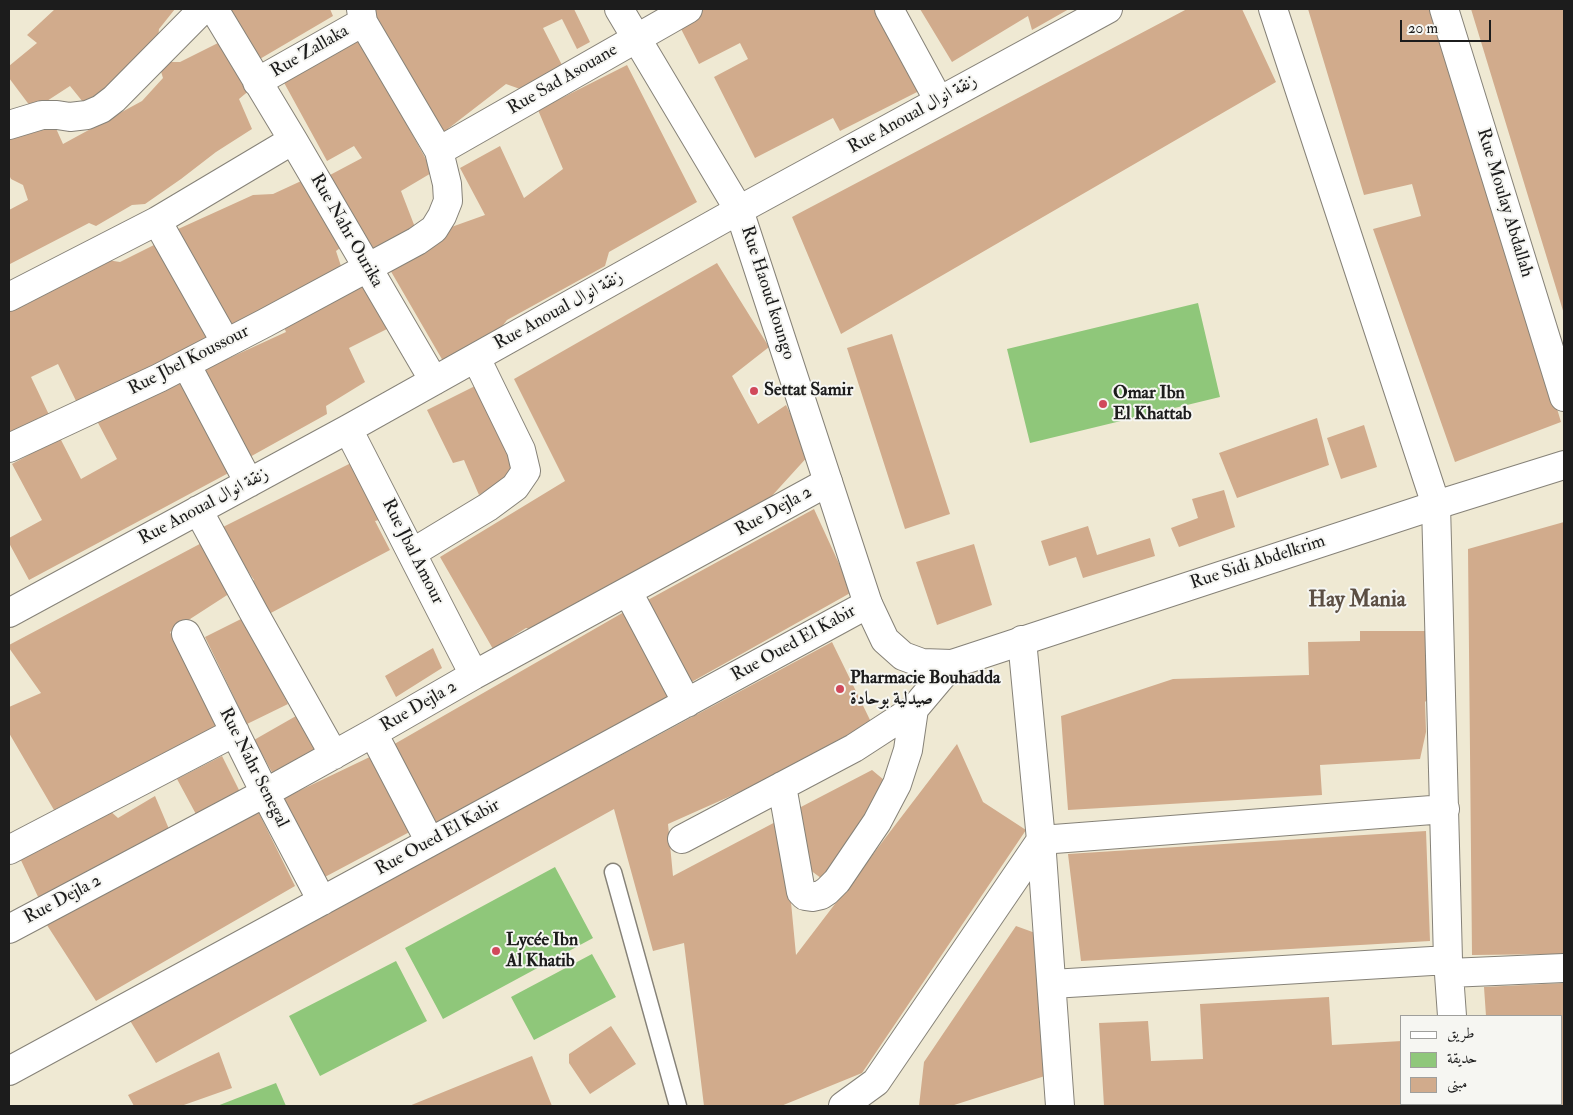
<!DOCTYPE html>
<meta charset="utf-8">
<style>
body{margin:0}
#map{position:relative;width:1573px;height:1115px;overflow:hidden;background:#efe9d3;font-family:"IM FELL Double Pica",Amiri,serif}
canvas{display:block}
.frame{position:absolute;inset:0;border:10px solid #1c1c1c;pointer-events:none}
.legend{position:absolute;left:1400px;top:1015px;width:162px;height:90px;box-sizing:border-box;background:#f6f6f2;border:1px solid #9f9f9c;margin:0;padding:6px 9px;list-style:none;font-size:15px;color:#1c1c1c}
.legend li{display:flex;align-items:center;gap:10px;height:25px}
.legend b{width:25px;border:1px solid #9f9f9c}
.scale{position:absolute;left:1400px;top:20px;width:91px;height:22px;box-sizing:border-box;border:2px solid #1c1c1c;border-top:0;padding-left:6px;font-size:15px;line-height:18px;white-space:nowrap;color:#1c1c1c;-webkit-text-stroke:4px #f6f6f2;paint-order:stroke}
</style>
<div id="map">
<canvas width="1573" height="1115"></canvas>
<div class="frame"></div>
<ul class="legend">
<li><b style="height:6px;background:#fff"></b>طريق</li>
<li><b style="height:14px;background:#8fc77a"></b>حديقة</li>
<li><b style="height:14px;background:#d1ab8c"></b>مبنى</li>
</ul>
<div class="scale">20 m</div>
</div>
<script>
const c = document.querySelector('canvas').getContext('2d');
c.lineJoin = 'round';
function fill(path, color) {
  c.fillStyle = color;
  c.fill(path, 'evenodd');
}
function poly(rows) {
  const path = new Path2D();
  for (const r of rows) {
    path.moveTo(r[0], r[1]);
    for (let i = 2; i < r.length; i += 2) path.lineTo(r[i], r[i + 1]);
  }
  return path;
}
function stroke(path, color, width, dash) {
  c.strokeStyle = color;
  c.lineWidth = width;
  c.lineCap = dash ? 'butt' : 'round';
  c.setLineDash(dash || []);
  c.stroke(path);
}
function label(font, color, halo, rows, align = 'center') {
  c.font = font + ' "IM FELL Double Pica",Amiri,serif';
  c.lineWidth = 4;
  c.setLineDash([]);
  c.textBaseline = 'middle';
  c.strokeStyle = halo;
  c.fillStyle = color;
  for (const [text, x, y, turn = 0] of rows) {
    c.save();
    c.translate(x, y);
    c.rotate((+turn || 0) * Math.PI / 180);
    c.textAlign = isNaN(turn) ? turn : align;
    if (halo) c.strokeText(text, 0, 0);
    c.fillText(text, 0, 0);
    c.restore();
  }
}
fill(poly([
 [1198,303,1220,397,1030,443,1007,349],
 [555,867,593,938,443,1019,405,948],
 [592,954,616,997,534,1040,511,997],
 [396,961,427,1021,320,1076,289,1016],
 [276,1083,286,1106,217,1106]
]), '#8fc77a');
fill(poly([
 [55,9,175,9,159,29,158,38,87,107,70,86,33,110,9,78,9,66,37,43,27,35],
 [226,9,330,9,333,16,253,63],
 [370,9,574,9,590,42,577,49,562,19,543,28,562,65,520,89,506,84,436,138],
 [697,9,884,9,925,88,840,131,833,118,755,158,714,77,748,59,740,43,699,64,679,25],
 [920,9,1069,9,1032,30,1028,16,952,62],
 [1187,9,1242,9,1276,82,841,334,792,217],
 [1308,9,1438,9,1561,422,1455,462,1373,229,1421,216,1412,184,1364,195],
 [1471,9,1564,9,1564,314],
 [359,38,433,172,401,191,418,235,374,259,330,175,362,158,354,146,327,161,282,79],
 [224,40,251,89,239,99,252,129,216,152,181,179,145,204,132,205,96,226,89,223,10,264,9,261,9,210,28,200,23,185,11,179,9,175,9,131,54,124,63,144,142,101,163,78,158,62,180,62],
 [627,65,697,202,609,252,605,266,507,320,500,329,443,361,389,268,442,241,443,230,485,215,460,168,500,146,524,198,563,169,538,110],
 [312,176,347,243,336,251,341,266,229,330,176,230,253,195,273,194],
 [162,241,211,340,78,405,58,364,31,377,51,419,9,439,9,306,107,260,120,262],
 [717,263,769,347,732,376,758,424,786,405,810,454,760,509,574,604,534,630,526,628,493,649,440,557,565,481,514,379],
 [369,281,389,319,387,329,349,348,365,382,326,406,327,414,248,458,201,371,286,332,282,323],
 [892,334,950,514,905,529,847,348],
 [184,372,236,469,29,580,9,543,9,538,42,520,12,464,60,438,81,479,117,459,96,419],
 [475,386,517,471,479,495,464,460,453,463,427,410],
 [1317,418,1329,465,1237,498,1219,453],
 [1364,425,1377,467,1341,479,1327,438],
 [353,462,383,519,375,521,390,550,267,615,244,586,254,580,219,529],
 [1224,490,1235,527,1179,547,1171,528,1198,518,1192,499],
 [814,509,852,592,688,684,646,601],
 [1564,522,1564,954,1472,955,1468,549],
 [1088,526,1097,555,1150,538,1155,556,1083,578,1076,557,1049,566,1041,541],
 [211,538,238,588,170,632,216,726,54,810,9,733,9,707,41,693,9,648,9,645],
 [974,544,992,605,937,625,916,562],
 [631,608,679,694,433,829,391,746],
 [245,617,288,704,247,724,205,637],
 [1360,631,1433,631,1433,694,1425,702,1426,732,1420,759,1320,765,1322,795,1068,810,1061,716,1173,679,1309,675,1308,642,1360,641],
 [832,642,871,722,760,783,668,824,673,876,783,818,796,955,957,744,983,802,1026,830,862,1073,781,1106,704,1106,684,943,653,951,614,809,156,1063,129,1019],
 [433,648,442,668,396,697,385,676],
 [296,716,315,750,273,774,254,740],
 [376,754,417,828,323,878,282,799],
 [222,756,240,792,197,816,177,779],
 [872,770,890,785,825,881,806,867,799,808],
 [155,796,169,829,40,901,19,856,109,810,118,818],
 [258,811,295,886,96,1001,45,922],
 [1426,831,1430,941,1081,961,1068,854],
 [1016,926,1038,934,1048,1075,951,1106,919,1106,924,1062],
 [1564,983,1564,1106,1490,1106,1490,1104,1562,1104,1562,1016,1486,1016,1484,987],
 [1329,997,1332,1045,1402,1041,1402,1104,1446,1104,1446,1106,1104,1106,1099,1023,1148,1021,1151,1061,1203,1059,1200,1004],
 [611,1026,636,1064,590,1094,569,1063,569,1054],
 [219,1052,232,1088,181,1106,134,1106,128,1095],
 [532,1056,552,1106,409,1106]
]), '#d1ab8c');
const service = poly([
 [613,872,678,1106]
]);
const minor = poly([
 [214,9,293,140,434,381],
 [889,9,939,101],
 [1273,9,1436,505,1448,960,1452,1016],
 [1444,9,1564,397],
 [257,82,363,22],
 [9,125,42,115,57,115,70,117,87,115,101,109,114,99,203,9],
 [439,151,688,9],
 [157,221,226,343],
 [9,297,157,221,293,140],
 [186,364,249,483],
 [348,429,474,675],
 [9,448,159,378,265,323,417,241,434,229,442,216,448,201,447,184,439,151,363,22,361,9],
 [198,510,254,613,334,755],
 [412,553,488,507,515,487,526,471,521,450,476,358],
 [628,592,687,703],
 [9,613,348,429,739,210,1108,9],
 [186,634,265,793,322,901],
 [1022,640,1041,840,1060,1106],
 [373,733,430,842],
 [782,786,801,892,805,896,812,897,821,895,827,891,837,881,877,822,897,784,908,750,914,709],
 [682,839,854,748,914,709,952,664],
 [9,850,235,732],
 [9,929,265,793,373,733,474,675,828,482],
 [1449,973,1564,968],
 [1052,984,1448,960],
 [9,1071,868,604],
 [1459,1104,1459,1106],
 [843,1106,876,1082,1041,840,1445,809]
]);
const tertiary = poly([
 [619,9,739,210,868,604,885,640,903,656,922,663,952,664,1436,505,1564,465]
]);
stroke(service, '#868278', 19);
stroke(minor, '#868278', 30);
stroke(tertiary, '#868278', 30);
stroke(service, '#fff', 16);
stroke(minor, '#fff', 28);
stroke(tertiary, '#fff', 28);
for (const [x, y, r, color] of [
 [754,391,5,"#d1495b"],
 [1103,404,5,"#d1495b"],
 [840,689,5,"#d1495b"],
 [496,951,5,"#d1495b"]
]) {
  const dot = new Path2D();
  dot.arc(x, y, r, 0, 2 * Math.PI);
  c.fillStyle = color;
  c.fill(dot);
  stroke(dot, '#f6f6f2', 2);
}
label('18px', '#1c1c1c', '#f6f6f2', [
 ["Rue Zallaka",310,52,-30],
 ["Rue Sad Asouane",563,80,-30],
 ["Rue Anoual زنقة انوال",913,115,-29],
 ["Rue Moulay Abdallah",1504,203,73],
 ["Rue Nahr Ourika",346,231,60],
 ["Rue Haoud koungo",767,293,72],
 ["Rue Anoual زنقة انوال",559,311,-29],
 ["Rue Jbel Koussour",189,361,-27],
 ["Rue Anoual زنقة انوال",204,507,-28],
 ["Rue Dejla 2",774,512,-29],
 ["Rue Jbal Amour",412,552,63],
 ["Rue Sidi Abdelkrim",1258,563,-18],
 ["Rue Oued El Kabir",794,644,-29],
 ["Rue Dejla 2",419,707,-30],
 ["Rue Nahr Senegal",253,768,63],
 ["Rue Oued El Kabir",438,838,-29],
 ["Rue Dejla 2",63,900,-28]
]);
label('bold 18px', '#1c1c1c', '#f6f6f2', [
 ["Settat Samir",764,391],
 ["Omar Ibn",1113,394],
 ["El Khattab",1113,415],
 ["Pharmacie Bouhadda",850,679],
 ["صيدلية بوحادة",850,700],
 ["Lycée Ibn",506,941],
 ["Al Khatib",506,962]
], 'left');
label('bold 22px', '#5b4e43', '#f6f6f2', [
 ["Hay Mania",1357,601]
]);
</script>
